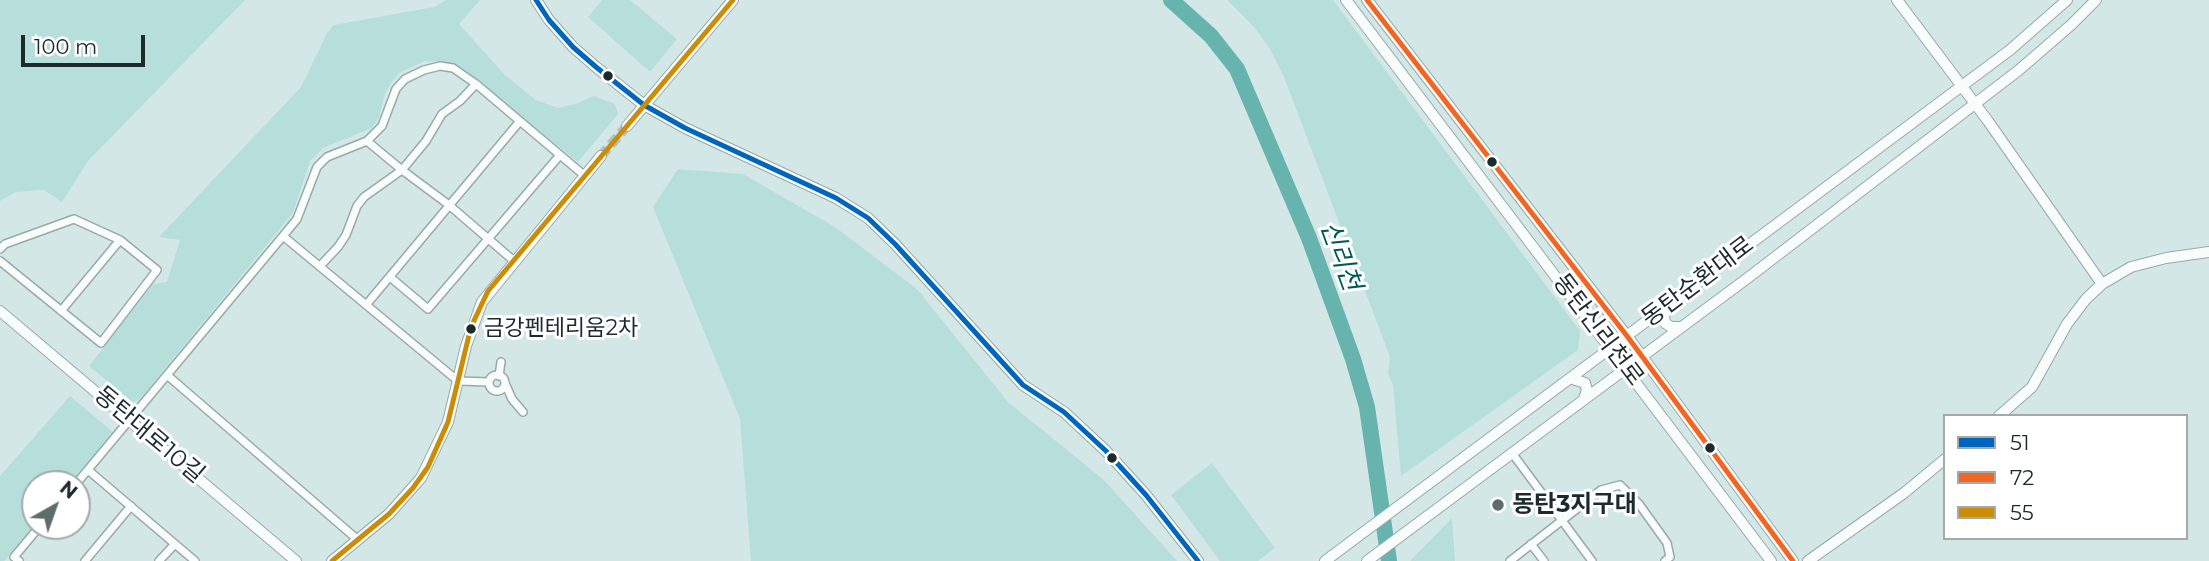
<!DOCTYPE html>
<meta charset="utf-8">
<style>
body{margin:0}
#map{position:relative;width:2209px;height:561px;overflow:hidden;background:#d3e8e6;font-family:Montserrat,sans-serif}
canvas{display:block}
.legend{position:absolute;left:1943px;top:414px;width:245px;height:126px;box-sizing:border-box;background:#fff;border:2px solid #a4aaaa;margin:0;padding:9px 12px;list-style:none;font-size:21px;color:#1c2b2a}
.legend li{display:flex;align-items:center;gap:14px;height:35px}
.legend b{width:35px;border:2px solid #a4aaaa}
.north{position:absolute;left:21px;top:470px;width:70px;height:70px;box-sizing:border-box;background:#fff;border:2px solid #a4aaaa;border-radius:50%;rotate:40deg;font-size:19px;font-weight:700;line-height:28px;text-align:center;color:#1c2b2a}
.north::after{content:'';display:block;margin:auto;width:24px;height:32px;background:#5c6d6c;clip-path:polygon(50% 0,100% 100%,50% 72%,0 100%)}
.scale{position:absolute;left:21px;top:35px;width:124px;height:32px;box-sizing:border-box;border:4px solid #1c2b2a;border-top:0;padding-left:9px;font-size:21px;line-height:24px;white-space:nowrap;color:#1c2b2a;-webkit-text-stroke:5px #fff;paint-order:stroke}
</style>
<div id="map">
<canvas width="2209" height="561"></canvas>
<ul class="legend">
<li><b style="height:9px;background:#0065bd"></b>51</li>
<li><b style="height:9px;background:#f26522"></b>72</li>
<li><b style="height:9px;background:#cb8d08"></b>55</li>
</ul>
<div class="north">N</div>
<div class="scale">100 m</div>
</div>
<script>
const c = document.querySelector('canvas').getContext('2d');
c.lineJoin = 'round';
function fill(path, color) {
  c.fillStyle = color;
  c.fill(path, 'evenodd');
}
function poly(rows) {
  const path = new Path2D();
  for (const r of rows) {
    if (r.length === 3) {
      path.moveTo(r[0] + r[2], r[1]);
      path.arc(r[0], r[1], r[2], 0, 2 * Math.PI);
      continue;
    }
    path.moveTo(r[0], r[1]);
    for (let i = 2; i < r.length; i += 2) path.lineTo(r[i], r[i + 1]);
  }
  return path;
}
function stroke(path, color, width, dash) {
  c.strokeStyle = color;
  c.lineWidth = width;
  c.lineCap = dash ? 'butt' : 'round';
  c.setLineDash(dash || []);
  c.stroke(path);
}
function label(font, color, halo, rows, align = 'center') {
  c.font = font + ' Montserrat,"Noto Sans KR",sans-serif';
  c.lineWidth = 6;
  c.setLineDash([]);
  c.textBaseline = 'middle';
  c.strokeStyle = halo;
  c.fillStyle = color;
  for (const [text, x, y, turn = 0] of rows) {
    c.save();
    c.translate(x, y);
    c.rotate((+turn || 0) * Math.PI / 180);
    c.textAlign = isNaN(turn) ? turn : align;
    if (halo) c.strokeText(text, 0, 0);
    c.fillText(text, 0, 0);
    c.restore();
  }
}
fill(poly([
 [0,0,245,0,88,161,62,202,44,190,16,192,0,201],
 [446,0,480,0,459,24,505,75,536,100,558,108,575,104,594,96,615,104,618,114,578,162,453,63,425,61,399,73,391,83,385,94,379,117,372,128,323,148,310,161,293,213,139,400,133,402,89,366,153,284,167,282,180,240,159,237,301,87,327,33,334,25,434,7],
 [602,0,630,0,677,39,650,72,588,17],
 [1227,0,1333,0,1580,331,1578,350,1401,476,1393,385,1388,374,1390,357,1284,77,1270,49,1254,27],
 [678,169,743,174,835,227,917,289,1008,402,1104,480,1177,561,751,561,740,419,653,207],
 [70,396,113,432,69,484,35,484,35,525,4,561,0,561,0,476],
 [1212,463,1275,548,1258,561,1220,561,1171,495],
 [1452,518,1455,561,1410,561]
]), '#b6dfdb');
stroke(poly([
 [1171,0,1211,36,1237,69,1309,238,1353,359,1367,407,1389,561]
]), '#67b4ae', 16);
stroke(poly([
 [601,156,627,126]
]), '#aec2c0', 10, [10, 5]);
const street = poly([
 [367,141,382,126,396,89,405,79,424,70,440,66,453,68,476,84],
 [283,236,297,219,317,167,327,157,367,141,402,170,426,141,442,114,460,101,476,84,585,176],
 [0,249,5,244,74,219,120,240,157,270,101,343,0,261],
 [320,266,338,247,346,235,357,206,364,197,402,170,449,205,514,261],
 [390,277,428,309,560,155],
 [366,305,520,121],
 [61,311,120,240],
 [167,375,358,540],
 [497,383,8],
 [499,376,501,362],
 [505,383,512,399,523,412],
 [1512,453,1592,561],
 [88,470,195,561],
 [76,484,283,236,458,381,489,382],
 [1531,544,1544,561],
 [19,561,14,557,40,526],
 [85,561,131,506],
 [159,561,175,544],
 [1510,561,1601,490,1620,485,1639,504,1667,543,1670,557,1665,561]
]);
const secondary = poly([
 [536,0,549,20,573,47,596,67,644,105,685,128,836,198,868,218,895,244,1023,385,1064,412,1106,451,1146,495,1198,561],
 [1346,0,1771,561],
 [1367,0,1627,336,1793,561],
 [1897,0,1988,121,2102,284],
 [627,126,733,0],
 [1669,304,1664,316,1665,323,1671,327,1682,327],
 [0,311,296,561],
 [1570,378,1585,383,1587,390,1584,399],
 [1999,416,2032,387,2067,324,2086,299,2102,284,2131,267,2166,258,2209,252],
 [332,561,389,514,421,478,448,422,466,346,482,302,601,156],
 [1325,561,2010,50,2067,0],
 [1367,561,1749,277,2019,70,2071,25,2096,0],
 [1808,561,1904,493,1945,459]
]);
stroke(street, '#99a9a7', 10);
stroke(secondary, '#99a9a7', 12);
stroke(street, '#f8fcfb', 7);
stroke(secondary, '#f8fcfb', 10);
stroke(poly([
 [536,0,549,20,573,47,596,67,644,105,685,128,836,198,868,218,895,244,1023,385,1064,412,1106,451,1146,495,1198,561]
]), '#0065bd', 5);
stroke(poly([
 [1367,0,1627,336,1793,561]
]), '#f26522', 5);
stroke(poly([
 [332,561,389,514,413,488,428,467,448,422,471,327,488,291,733,0]
]), '#cb8d08', 5);
for (const [x, y, r, color] of [
 [608,76,6,"#1c2b2a"],
 [1492,162,6,"#1c2b2a"],
 [471,329,6,"#1c2b2a"],
 [1710,448,6,"#1c2b2a"],
 [1112,458,6,"#1c2b2a"],
 [1498,505,7,"#5c6d6c"]
]) {
  const dot = new Path2D();
  dot.arc(x, y, r, 0, 2 * Math.PI);
  c.fillStyle = color;
  c.fill(dot);
  stroke(dot, '#fff', 2.5);
}
label('22px', '#1c2b2a', '#fff', [
 ["금강펜테리움2차",484,329]
], 'left');
label('24px', '#1c2b2a', '#fff', [
 ["동탄순환대로",1698,282,-37],
 ["동탄신리천로",1598,330,53],
 ["동탄대로10길",149,435,40]
]);
label('bold 24px', '#1c2b2a', '#fff', [
 ["동탄3지구대",1512,505]
], 'left');
label('italic 26px', '#005954', '#fff', [
 ["신리천",1340,256,70]
]);
</script>
